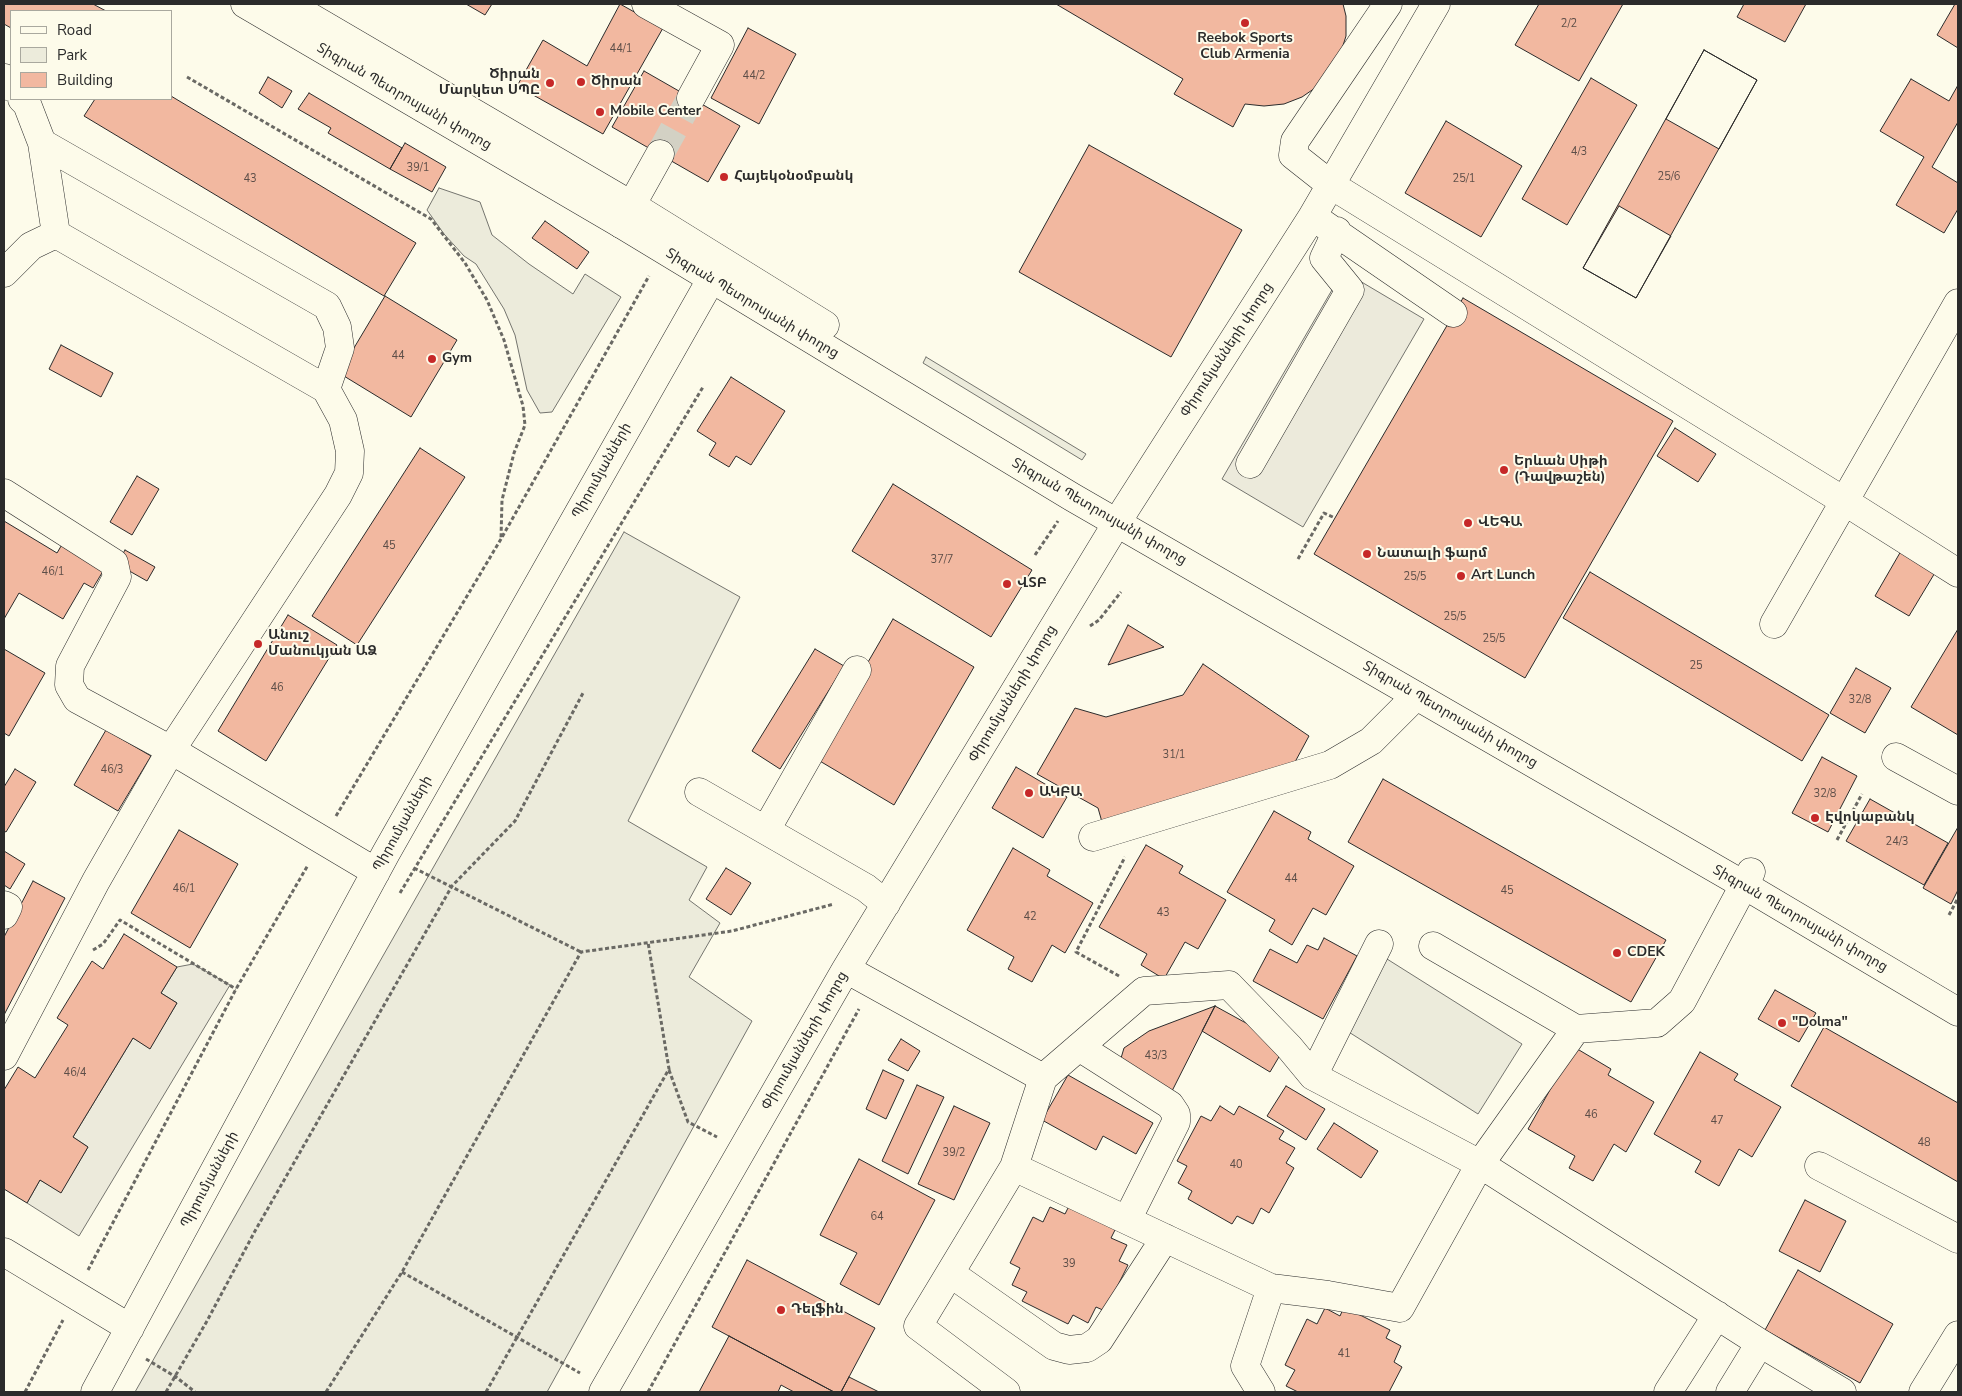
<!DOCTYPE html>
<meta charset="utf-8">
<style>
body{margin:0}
#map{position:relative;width:1962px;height:1396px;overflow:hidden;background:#fdfbea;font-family:"Nunito Sans",sans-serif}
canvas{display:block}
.frame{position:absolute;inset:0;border:5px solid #2b2b2b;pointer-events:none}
.legend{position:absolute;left:10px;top:10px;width:162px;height:90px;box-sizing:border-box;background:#fdfbea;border:1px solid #a9a89e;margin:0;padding:6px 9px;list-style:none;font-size:15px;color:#2b2b2b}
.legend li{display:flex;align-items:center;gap:10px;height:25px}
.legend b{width:25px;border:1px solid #a9a89e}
</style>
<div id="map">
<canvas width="1962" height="1396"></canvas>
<div class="frame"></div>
<ul class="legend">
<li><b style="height:6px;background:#fdfbea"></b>Road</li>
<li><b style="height:14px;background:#ecebdb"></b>Park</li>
<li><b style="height:14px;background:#f2b8a0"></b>Building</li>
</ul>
</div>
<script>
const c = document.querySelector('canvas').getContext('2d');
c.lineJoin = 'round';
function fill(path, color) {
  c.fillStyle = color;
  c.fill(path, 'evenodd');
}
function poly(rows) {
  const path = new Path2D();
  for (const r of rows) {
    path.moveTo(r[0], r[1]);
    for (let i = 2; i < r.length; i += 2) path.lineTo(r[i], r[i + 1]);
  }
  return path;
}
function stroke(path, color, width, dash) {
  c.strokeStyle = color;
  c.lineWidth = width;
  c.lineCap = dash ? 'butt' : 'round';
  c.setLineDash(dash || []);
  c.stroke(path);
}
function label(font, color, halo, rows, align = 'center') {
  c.font = font + ' "Nunito Sans","Noto Sans Armenian",sans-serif';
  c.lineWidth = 4;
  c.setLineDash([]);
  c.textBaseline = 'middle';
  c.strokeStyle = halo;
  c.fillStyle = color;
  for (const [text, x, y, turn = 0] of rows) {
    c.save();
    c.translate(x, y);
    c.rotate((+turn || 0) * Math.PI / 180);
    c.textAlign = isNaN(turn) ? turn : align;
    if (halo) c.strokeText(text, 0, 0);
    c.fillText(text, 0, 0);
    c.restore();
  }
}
const green = poly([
 [439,188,480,202,492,235,529,264,573,294,585,274,621,297,552,412,540,413,527,390,515,335,504,309,476,264,464,256,444,234,427,210,439,188],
 [926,357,1086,454,1082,460,923,363,926,357],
 [624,532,740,597,628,821,707,867,689,900,720,923,689,977,752,1021,547,1392,135,1392,624,532],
 [1387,959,1522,1044,1478,1114,1344,1029,1387,959]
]);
fill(green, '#ecebdb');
stroke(green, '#74746e', 1);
const parking = poly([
 [1343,271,1424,319,1303,527,1222,479,1343,271],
 [193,964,230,985,79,1236,27,1203,40,1180,61,1192,88,1147,73,1137,133,1038,150,1048,177,1003,161,993,177,967,193,964]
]);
fill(parking, '#eceadb');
stroke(parking, '#74746e', 1);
const building = poly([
 [4,4,93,4,106,11,11,11,11,28,4,24,4,4],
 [466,4,492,4,485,15,466,4],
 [620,4,663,28,603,134,517,86,543,40,587,66,620,4],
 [1056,4,1343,4,1346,16,1346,36,1340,55,1318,86,1302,97,1284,104,1264,106,1245,104,1233,127,1174,94,1183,79,1056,4],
 [1539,4,1623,4,1579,81,1515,45,1539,4],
 [1744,4,1806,4,1785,42,1737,17,1744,4],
 [1955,4,1958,4,1958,48,1937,35,1955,4],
 [748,28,796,54,759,124,711,98,748,28],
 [1704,50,1757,80,1636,298,1583,268,1704,50],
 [1704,50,1757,80,1719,149,1666,119,1704,50],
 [644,71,740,126,708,182,612,127,644,71],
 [268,77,292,91,282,108,259,93,268,77],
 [1591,78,1637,105,1567,225,1522,199,1591,78],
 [1911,79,1949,101,1958,85,1958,122,1932,167,1958,183,1958,209,1944,233,1896,205,1924,157,1880,131,1911,79],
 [309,93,402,148,390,169,328,133,331,128,298,109,309,93],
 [171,96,416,243,384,296,84,116,95,99,171,99,171,96],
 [1446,121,1522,166,1481,237,1405,193,1446,121],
 [405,143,446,167,432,192,390,169,405,143],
 [1089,145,1242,230,1171,357,1019,272,1089,145],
 [1619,206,1671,236,1636,298,1583,268,1619,206],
 [545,221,589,252,577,269,532,238,545,221],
 [385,296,457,340,411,417,339,373,385,296],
 [1463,298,1673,421,1525,678,1314,554,1463,298],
 [61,345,113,373,101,397,49,369,61,345],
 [731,377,785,411,751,465,736,456,729,467,709,455,716,443,697,431,731,377],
 [1675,428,1716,454,1698,482,1657,456,1675,428],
 [420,448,465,477,357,645,312,616,420,448],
 [137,476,159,489,132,535,110,522,137,476],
 [893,484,1032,570,991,637,852,551,893,484],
 [4,521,57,553,67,536,109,561,93,588,84,583,63,619,19,593,4,619,4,521],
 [125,550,155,567,147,581,117,564,125,550],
 [1901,551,1936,571,1909,616,1875,596,1901,551],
 [1590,572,1829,715,1802,761,1563,618,1590,572],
 [288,615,337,645,266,761,218,731,288,615],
 [893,619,974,667,894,805,813,757,893,619],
 [1128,625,1164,647,1108,665,1128,625],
 [1958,629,1958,735,1911,707,1958,629],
 [4,649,45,673,9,736,4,733,4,649],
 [815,649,844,666,780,769,752,751,815,649],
 [1203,664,1309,736,1288,775,1102,822,1098,808,1037,774,1075,708,1106,717,1183,695,1203,664],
 [1856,668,1891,688,1865,733,1830,713,1856,668],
 [106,730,151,756,118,811,74,785,106,730],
 [1822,757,1857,776,1828,832,1792,813,1822,757],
 [1016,767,1067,797,1043,838,992,808,1016,767],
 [15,769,36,782,6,832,4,831,4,787,15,769],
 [1383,779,1666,940,1631,1002,1348,842,1383,779],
 [1870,799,1948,843,1924,885,1846,841,1870,799],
 [1274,811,1311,832,1308,839,1354,866,1326,915,1313,908,1292,945,1269,931,1275,920,1227,892,1274,811],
 [1958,827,1958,890,1951,904,1923,888,1958,827],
 [179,830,238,864,190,948,131,913,179,830],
 [1146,845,1183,866,1179,873,1226,900,1198,949,1185,942,1164,979,1141,965,1147,954,1099,927,1146,845],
 [1013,848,1050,870,1047,876,1093,903,1065,953,1052,945,1032,982,1008,969,1014,957,967,930,1013,848],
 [4,851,25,864,10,889,4,885,4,851],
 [726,868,751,883,731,915,706,899,726,868],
 [33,881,65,898,4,1015,4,937,33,881],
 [124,934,177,967,161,993,177,1003,150,1049,133,1038,73,1137,88,1147,61,1193,40,1180,27,1203,4,1189,4,1090,18,1067,35,1078,68,1025,57,1018,92,961,103,969,124,934],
 [1324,938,1357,956,1323,1019,1253,981,1270,949,1297,963,1307,945,1318,950,1324,938],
 [1775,990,1816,1013,1799,1042,1758,1019,1775,990],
 [1215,1006,1286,1045,1270,1072,1202,1031,1215,1006],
 [1215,1006,1170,1095,1119,1065,1124,1048,1149,1031,1215,1006],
 [1824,1027,1958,1103,1958,1182,1791,1086,1824,1027],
 [901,1039,920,1051,908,1071,888,1060,901,1039],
 [1574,1047,1611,1069,1608,1075,1654,1102,1626,1152,1614,1144,1593,1181,1569,1168,1575,1156,1528,1129,1574,1047],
 [1700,1052,1738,1074,1734,1080,1781,1107,1752,1157,1739,1149,1719,1186,1695,1172,1701,1161,1654,1134,1700,1052],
 [883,1070,904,1080,886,1119,866,1109,883,1070],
 [1068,1075,1153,1123,1136,1154,1103,1136,1096,1150,1042,1120,1068,1075],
 [917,1085,944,1097,908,1174,882,1161,917,1085],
 [1286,1086,1325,1109,1306,1140,1267,1116,1286,1086],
 [954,1106,990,1123,954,1200,918,1184,954,1106],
 [1220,1106,1234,1115,1239,1106,1284,1131,1279,1139,1295,1148,1286,1163,1294,1168,1269,1213,1261,1208,1253,1224,1237,1216,1232,1224,1188,1199,1192,1191,1178,1183,1187,1166,1177,1161,1201,1116,1211,1121,1220,1106],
 [1334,1123,1378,1151,1361,1178,1317,1149,1334,1123],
 [859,1159,935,1200,879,1305,840,1284,857,1253,820,1235,859,1159],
 [1805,1200,1846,1221,1820,1272,1779,1251,1805,1200],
 [1069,1206,1116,1228,1111,1238,1127,1245,1119,1261,1128,1265,1105,1311,1096,1307,1088,1323,1073,1315,1068,1324,1022,1301,1027,1292,1012,1285,1020,1268,1010,1263,1033,1217,1043,1222,1050,1207,1065,1214,1069,1206],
 [747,1260,875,1328,841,1392,834,1392,712,1327,747,1260],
 [1798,1270,1893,1324,1860,1383,1765,1330,1798,1270],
 [1344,1307,1390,1330,1386,1338,1401,1346,1394,1362,1402,1367,1389,1392,1298,1392,1286,1386,1295,1370,1285,1365,1307,1319,1317,1324,1325,1308,1340,1316,1344,1307],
 [729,1336,834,1392,794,1392,781,1385,778,1392,699,1392,729,1336],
 [849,1377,879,1392,841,1392,849,1377]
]);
fill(building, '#f2b8a0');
stroke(building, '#2b2b2b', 1);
stroke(poly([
 [660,154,691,98]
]), '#d3d1c4', 28, [28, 14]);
const minor = poly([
 [646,4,720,45,691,98],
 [1388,4,1295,141,1293,155,1331,185,1844,501,1958,573],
 [4,78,11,87],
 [22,99,27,104,42,143,56,234],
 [42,143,327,306,337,327,340,348,326,389],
 [1322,223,1453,313],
 [621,224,660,154],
 [56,234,326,389,343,420,350,451,349,473,338,495,171,750,376,872],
 [4,273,31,246,56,234],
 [1250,464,1350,290,1324,258,1337,231],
 [4,493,114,563,117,577,70,666,69,685,77,699,171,750,96,881,4,1056],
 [1774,624,1958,303],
 [1896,757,1958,791],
 [699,792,866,888,886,904],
 [766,830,857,670],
 [1093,837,1330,765,1371,741,1416,696],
 [4,905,8,907,4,915],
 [1433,946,1576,1029,1657,1023,1682,1001,1751,872],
 [846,969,1043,1078],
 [1079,1047,1170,1105,1176,1114,1176,1122,1127,1220],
 [1313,1076,1379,944],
 [1819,1166,1958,1239],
 [1014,1167,1271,1288],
 [4,1252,130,1328],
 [950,1273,1054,1346,1069,1350,1087,1348,1099,1340,1165,1238],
 [95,1392,386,853,721,262],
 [603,1392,846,969,1126,508,1312,217,1436,4],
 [1006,1392,918,1326,1014,1167,1043,1078,1144,991,1229,985,1289,1047,1313,1076,1480,1164,1760,1343,1842,1392],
 [1261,1392,1245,1366,1271,1288,1328,1295,1400,1308,1480,1164,1576,1029],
 [1668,1392,1717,1315],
 [1730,1392,1760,1343],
 [1923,1392,1958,1335]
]);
const major = poly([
 [245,4,621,224,1072,497,1744,885,1958,1012],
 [288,4,633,206,825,325]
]);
stroke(minor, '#2b2b2b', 29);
stroke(major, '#2b2b2b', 29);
stroke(poly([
 [187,77,431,219,465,263,487,300,504,340,523,406,525,425,514,453,502,500,501,538],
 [1035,555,1058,521],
 [1298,559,1324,513,1335,518],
 [1090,626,1099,620,1121,592],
 [336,816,501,539,649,276],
 [1837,840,1862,794],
 [414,868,581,952],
 [400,893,703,387],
 [1949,915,1958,898],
 [93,950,103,944,120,920,236,989],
 [1119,976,1076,952,1125,857],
 [669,1070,688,1122,717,1137],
 [88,1270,236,989,308,865],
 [402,1272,580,1373],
 [146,1359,176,1377,195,1392],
 [25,1392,63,1320],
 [166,1392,207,1321,255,1231,452,886,515,821,583,693],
 [326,1392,402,1272,581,952,732,931,834,904],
 [486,1392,669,1069,648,942],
 [648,1392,859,1009]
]), '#6a6964', 3, [4, 2.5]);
stroke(minor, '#fdfbea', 28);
stroke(major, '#fdfbea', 28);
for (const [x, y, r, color] of [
 [1245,23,5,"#c62828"],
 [581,82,5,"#c62828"],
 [550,83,5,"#c62828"],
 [600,112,5,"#c62828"],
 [724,177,5,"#c62828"],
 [432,359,5,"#c62828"],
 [1504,470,5,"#c62828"],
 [1468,523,5,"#c62828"],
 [1367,554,5,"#c62828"],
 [1461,576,5,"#c62828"],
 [1007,584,5,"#c62828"],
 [258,644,5,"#c62828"],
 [1029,793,5,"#c62828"],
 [1815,818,5,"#c62828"],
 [1617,953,5,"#c62828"],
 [1782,1023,5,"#c62828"],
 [781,1310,5,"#c62828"]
]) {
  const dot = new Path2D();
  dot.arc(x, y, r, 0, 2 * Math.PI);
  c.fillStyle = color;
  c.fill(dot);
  stroke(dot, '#fdfbea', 2);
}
label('11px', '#5d4e48', null, [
 ["2/2",1569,24],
 ["44/1",621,49],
 ["44/2",754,76],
 ["4/3",1579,152],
 ["39/1",418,168],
 ["25/6",1669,177],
 ["43",250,179],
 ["25/1",1464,179],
 ["44",398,356],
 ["45",389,546],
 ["37/7",942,560],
 ["46/1",53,572],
 ["25/5",1415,577],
 ["25/5",1455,617],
 ["25/5",1494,639],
 ["25",1696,666],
 ["46",277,688],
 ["32/8",1860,700],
 ["31/1",1174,755],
 ["46/3",112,770],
 ["32/8",1825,794],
 ["24/3",1897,842],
 ["44",1291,879],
 ["46/1",184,889],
 ["45",1507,891],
 ["43",1163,913],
 ["42",1030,917],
 ["43/3",1156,1056],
 ["46/4",75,1073],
 ["46",1591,1115],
 ["47",1717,1121],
 ["48",1924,1143],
 ["39/2",954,1153],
 ["40",1236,1165],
 ["64",877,1217],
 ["39",1069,1264],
 ["41",1344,1354]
]);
label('bold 14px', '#2b2b2b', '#fdfbea', [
 ["Reebok Sports",1245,39,"center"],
 ["Club Armenia",1245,55,"center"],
 ["Ծիրան",540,75,"right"],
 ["Մարկետ ՍՊԸ",540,91,"right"],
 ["Ծիրան",591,82],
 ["Mobile Center",610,112],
 ["Հայեկօնօմբանկ",734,177],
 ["Gym",442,359],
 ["Երևան Սիթի",1514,462],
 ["(Դավթաշեն)",1514,478],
 ["ՎԵԳԱ",1478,523],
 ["Նատալի ֆարմ",1377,554],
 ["Art Lunch",1471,576],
 ["ՎՏԲ",1017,584],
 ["Անուշ",268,636],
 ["Մանուկյան ԱՁ",268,652],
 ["ԱԿԲԱ",1039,793],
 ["Էվոկաբանկ",1825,818],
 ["CDEK",1627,953],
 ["\"Dolma\"",1792,1023],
 ["Դելֆին",791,1310]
], 'left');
label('14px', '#2b2b2b', '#fdfbea', [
 ["Տիգրան Պետրոսյանի փողոց",404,97,30],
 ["Տիգրան Պետրոսյանի փողոց",752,304,31],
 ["Փիրումյանների փողոց",1227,350,-57],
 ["Պիրումյանների",602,471,-61],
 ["Տիգրան Պետրոսյանի փողոց",1099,512,30],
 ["Փիրումյանների փողոց",1013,694,-59],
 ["Տիգրան Պետրոսյանի փողոց",1450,715,30],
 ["Պիրումյանների",403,824,-61],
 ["Տիգրան Պետրոսյանի փողոց",1800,919,30],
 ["Փիրումյանների փողոց",805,1041,-60],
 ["Պիրումյանների",210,1180,-62]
]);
</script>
